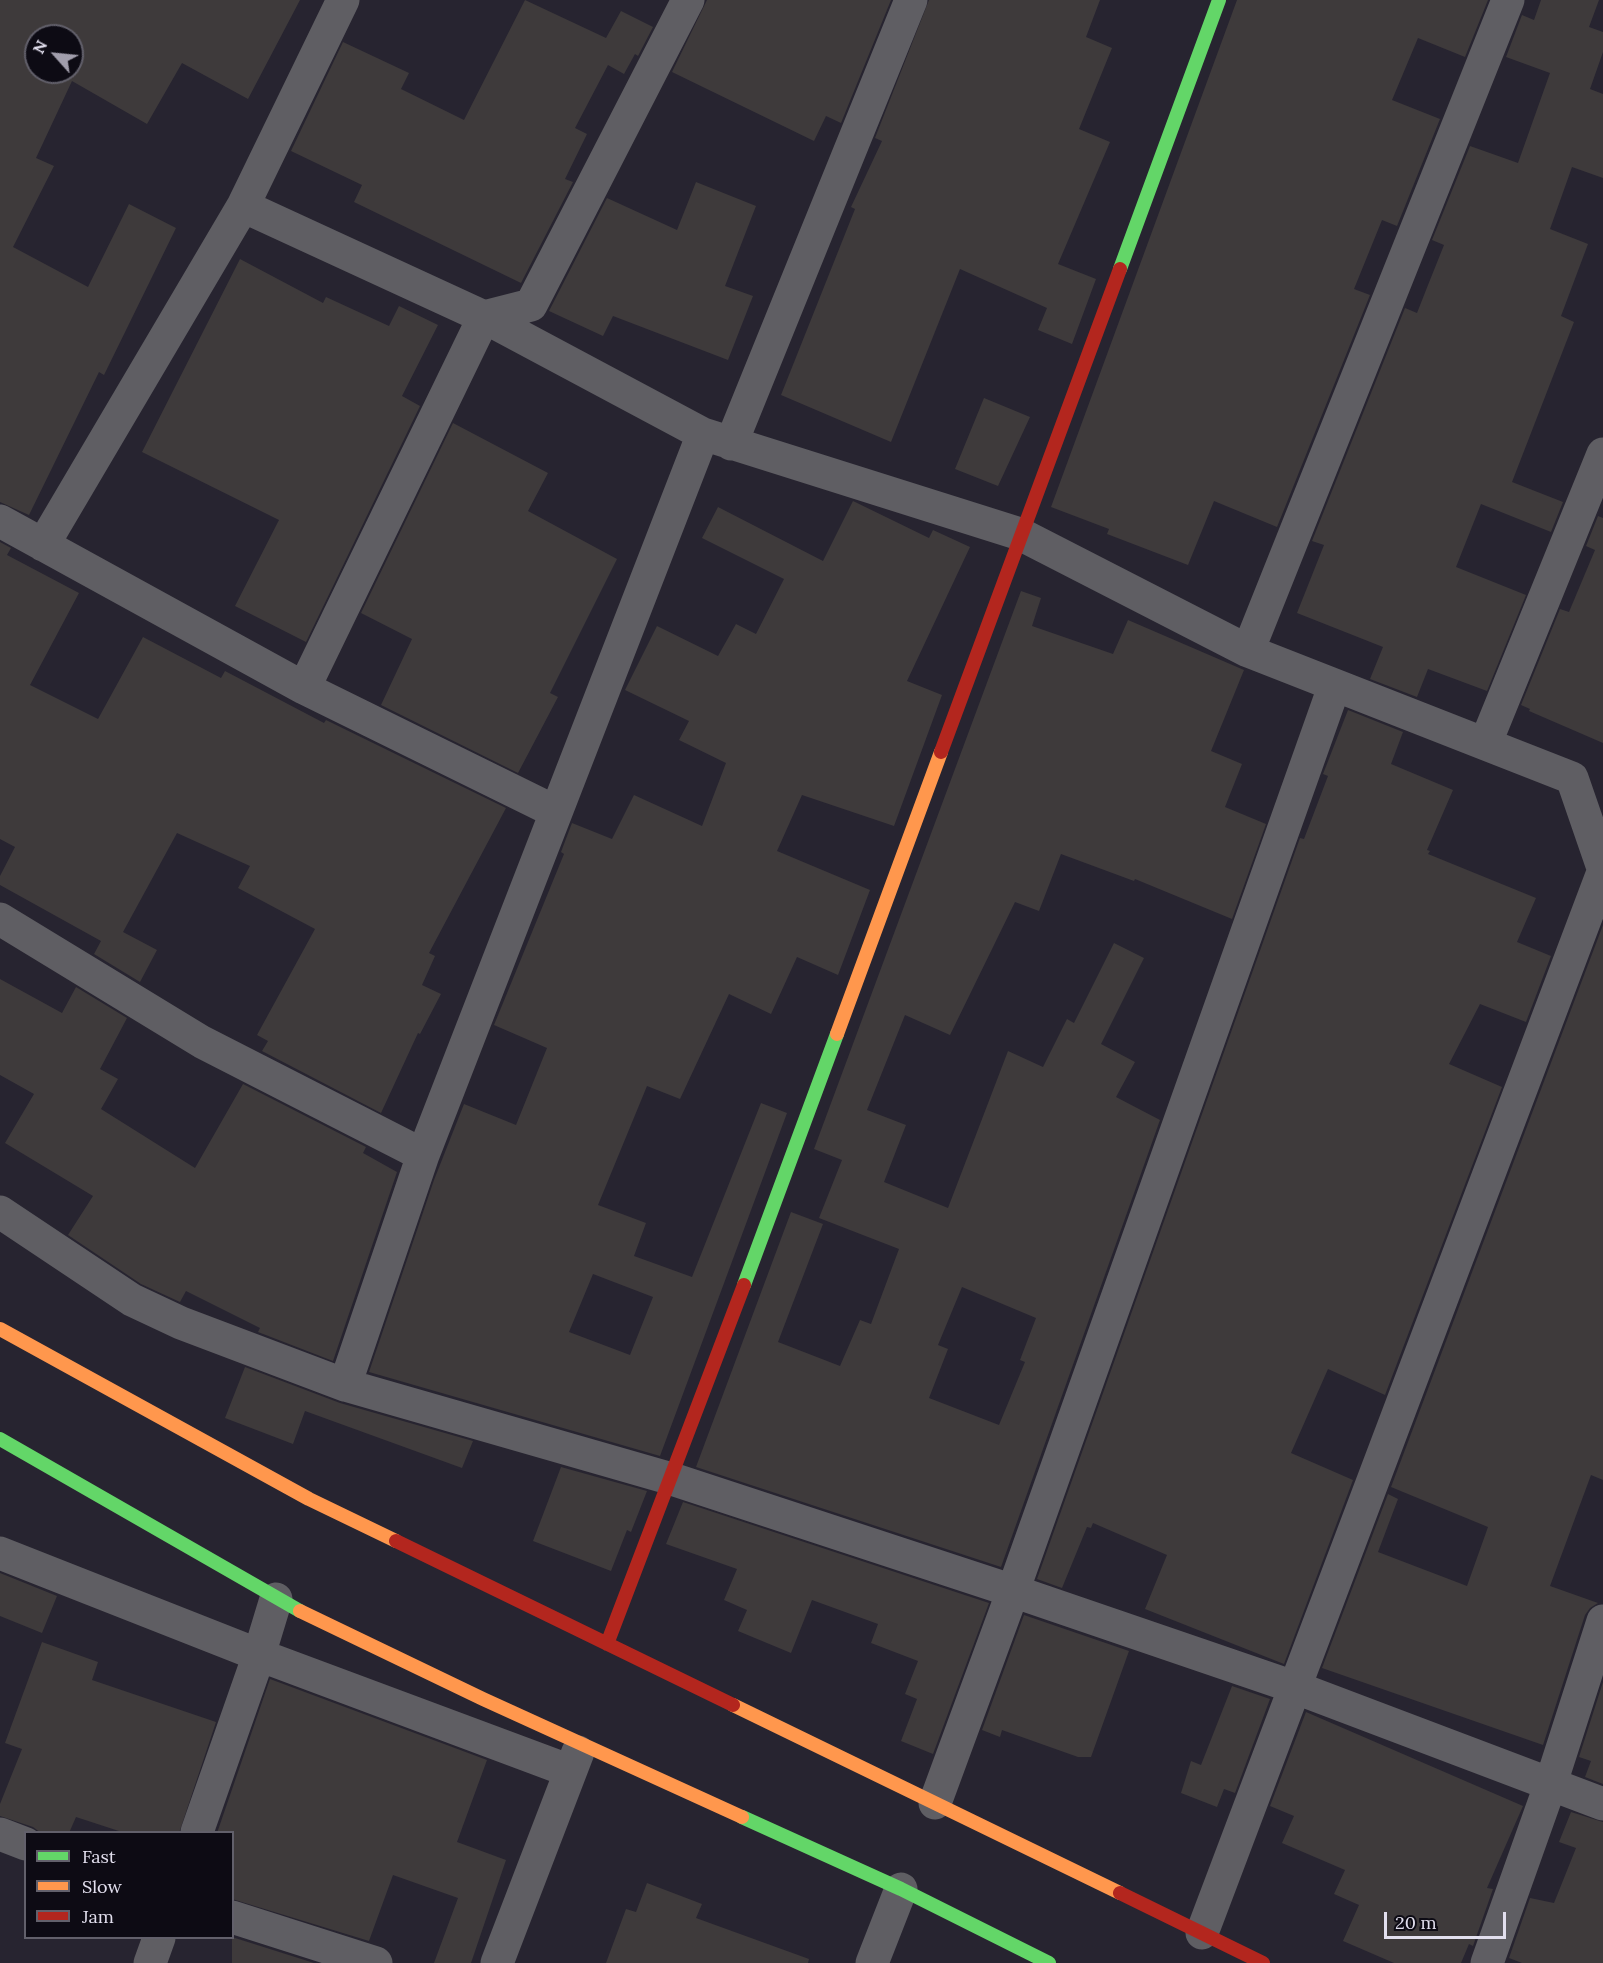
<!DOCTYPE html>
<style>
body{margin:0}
#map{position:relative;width:1603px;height:1963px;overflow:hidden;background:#272430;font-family:Lora,serif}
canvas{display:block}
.legend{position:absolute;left:24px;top:1831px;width:210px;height:108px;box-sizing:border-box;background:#0d0b14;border:2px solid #62606b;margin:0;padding:8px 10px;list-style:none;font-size:18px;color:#e2dfee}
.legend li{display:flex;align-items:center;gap:12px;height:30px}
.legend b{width:30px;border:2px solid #62606b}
.north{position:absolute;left:24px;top:24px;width:60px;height:60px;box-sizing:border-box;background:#0d0b14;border:2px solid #62606b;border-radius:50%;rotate:297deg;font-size:16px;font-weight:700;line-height:24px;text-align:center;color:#e2dfee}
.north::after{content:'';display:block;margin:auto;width:21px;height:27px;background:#a19eac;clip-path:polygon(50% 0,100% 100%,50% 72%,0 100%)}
.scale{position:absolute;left:1384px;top:1912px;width:122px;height:27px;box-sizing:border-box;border:3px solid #e2dfee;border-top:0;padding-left:8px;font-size:18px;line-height:21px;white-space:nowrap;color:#e2dfee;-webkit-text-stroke:4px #0d0b14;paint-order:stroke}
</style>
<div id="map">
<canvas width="1603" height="1963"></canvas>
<ul class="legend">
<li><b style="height:8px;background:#63d668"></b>Fast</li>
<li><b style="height:8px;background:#ff974d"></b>Slow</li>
<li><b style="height:8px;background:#b3261e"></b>Jam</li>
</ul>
<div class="north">N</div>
<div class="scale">20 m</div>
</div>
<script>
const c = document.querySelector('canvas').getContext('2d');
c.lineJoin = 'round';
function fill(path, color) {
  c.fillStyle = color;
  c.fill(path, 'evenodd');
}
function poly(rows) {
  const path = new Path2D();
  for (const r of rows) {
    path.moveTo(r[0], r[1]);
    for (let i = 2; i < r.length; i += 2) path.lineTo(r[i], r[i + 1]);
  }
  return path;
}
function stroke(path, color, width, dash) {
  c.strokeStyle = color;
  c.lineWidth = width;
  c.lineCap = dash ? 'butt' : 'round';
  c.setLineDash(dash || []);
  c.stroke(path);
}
fill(poly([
 [0,0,300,0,248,99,182,63,147,124,72,81,36,158,54,166,13,247,88,287,129,204,176,228,104,375,99,372,29,515,0,502],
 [36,36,72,36,72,72,36,72],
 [525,0,606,38,621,11,653,27,638,56,635,54,624,74,608,65,575,128,587,134,565,179,573,182,521,283,354,202,362,185,291,151,343,42,409,73,401,89,464,120],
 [707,0,891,0,841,123,826,116,814,141,672,72],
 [929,0,1100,0,1086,37,1112,48,1079,129,1110,142,1058,264,1096,279,1072,344,1038,330,1047,308,960,269,891,442,781,395,855,209,851,207,882,141,875,138],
 [1237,0,1488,0,1465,57,1418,38,1392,100,1440,119,1397,226,1382,220,1354,289,1370,295,1277,527,1214,501,1188,565,1107,534,1109,529,1051,507],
 [1541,0,1599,0,1589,27,1603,32,1603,52,1590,89,1603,94,1603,178,1572,167,1550,229,1588,244,1561,316,1574,322,1512,482,1563,502,1551,532,1481,504,1456,567,1526,595,1487,691,1428,669,1417,697,1370,679,1383,647,1297,613,1324,545,1312,541,1405,308,1417,313,1428,285,1444,245,1432,240,1470,146,1518,163,1550,73,1506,57,1522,15,1534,20],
 [696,182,756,206,725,286,753,296,728,360,613,316,603,336,549,311,607,198,677,230],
 [240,259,323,303,326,297,389,326,399,306,438,325,402,396,420,406,306,642,235,606,279,520,142,452],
 [984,398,1030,417,998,486,955,469],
 [453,423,548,473,528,511,617,559,550,693,558,697,518,773,381,705,412,639,361,613],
 [853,501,929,538,933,530,970,547,907,681,942,695,894,826,802,795,777,851,870,890,838,975,797,957,771,1014,729,994,680,1099,647,1086,598,1205,646,1223,634,1256,692,1277,761,1103,787,1113,660,1456,369,1372,434,1180,464,1104,516,1125,547,1048,494,1025,564,854,561,852,572,823,612,839,634,795,702,826,726,763,679,740,689,721,625,690,657,626,718,656,736,624,756,634,784,579,702,538,718,507,823,561],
 [593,1274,653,1297,630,1355,569,1332],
 [1598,516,1603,518,1603,743,1529,711,1530,709,1521,705,1560,609,1569,612,1595,550,1586,546],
 [0,542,11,548,7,555,79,593,30,685,98,719,143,637,221,678,225,671,324,723,326,720,506,808,429,953,435,956,422,985,441,994,420,1034,418,1033,381,1113,262,1051,268,1041,257,1035,315,929,238,888,250,866,177,833,123,932,157,950,140,982,94,954,101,941,0,885,0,876,15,847,0,839],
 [1021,591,1041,598,1032,626,1113,654,1128,620,1244,670,1211,751,1242,764,1225,807,1266,824,1232,919,1135,879,1134,881,1061,854,1039,911,1015,902,950,1035,905,1015,867,1110,906,1125,884,1182,948,1208,1008,1051,1043,1067,1067,1019,1074,1023,1114,943,1144,958,1101,1044,1135,1062,1116,1097,1160,1120,1001,1567,696,1467,791,1212,823,1224,778,1342,840,1366,860,1320,871,1324,899,1249,819,1218,842,1160,814,1149],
 [962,1287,1036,1318,1020,1360,1025,1362,999,1425,929,1398,948,1349,938,1345],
 [1348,710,1403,732,1391,764,1453,790,1427,850,1430,851,1428,854,1536,898,1517,942,1551,956,1526,1022,1480,1004,1449,1064,1502,1087,1385,1395,1328,1369,1291,1453,1353,1480,1284,1664,1145,1609,1167,1555,1093,1523,1091,1528,1087,1527,1062,1588,1037,1579,1300,838,1304,839,1328,776,1323,774],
 [1603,925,1603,1480,1591,1475,1550,1586,1598,1603,1590,1608,1585,1615,1543,1745,1322,1668,1388,1494,1398,1499,1378,1552,1467,1586,1488,1527,1391,1487],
 [0,979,62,1013,76,987,127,1018,100,1069,118,1079,101,1109,195,1168,243,1084,366,1147,363,1153,397,1172,333,1361,258,1332,260,1328,186,1291,180,1302,141,1284,68,1235,93,1196,5,1143,34,1094,0,1075],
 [245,1367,340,1403,473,1441,462,1468,305,1411,293,1444,225,1418],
 [561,1467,647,1491,631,1532,627,1530,611,1571,533,1541],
 [683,1502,989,1603,933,1754,901,1741,917,1699,905,1694,918,1661,871,1643,878,1624,812,1600,791,1653,738,1631,747,1610,724,1600,737,1569,666,1544],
 [0,1573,57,1596,42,1633,0,1616],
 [1024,1615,1129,1651,1091,1757,1078,1757,1002,1730,1000,1737,982,1730],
 [42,1642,98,1662,92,1680,216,1722,179,1833,125,1833,76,1817,69,1833,41,1833,33,1827,0,1816,0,1804,22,1749,5,1743],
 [270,1679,487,1760,457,1842,506,1860,471,1963,434,1963,458,1898,393,1875,369,1941,232,1899,232,1833,217,1833],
 [1603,1682,1603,1784,1585,1777,1591,1761,1579,1757],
 [1232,1686,1270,1699,1235,1793,1224,1789,1217,1807,1181,1793,1191,1761,1201,1765],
 [1306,1712,1523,1806,1487,1888,1493,1889,1473,1946,1469,1944,1461,1963,1394,1963,1343,1941,1359,1905,1334,1894,1345,1870,1282,1843,1294,1816,1270,1806],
 [1571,1812,1603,1822,1603,1963,1522,1963,1509,1958,1530,1898,1554,1903,1576,1848,1559,1842],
 [647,1883,702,1904,696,1918,809,1959,808,1963,606,1963,626,1909,636,1912],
 [232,1937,314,1963,232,1963]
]), '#3e3a3b');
stroke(poly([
 [243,206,484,317,703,434,1020,534,1248,651,1572,778,1603,868],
 [731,444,911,0],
 [0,521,304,688,556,812],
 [43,545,243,206,343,0],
 [1248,651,1508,0],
 [304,688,484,317,531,305,688,0],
 [1486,742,1603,454],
 [0,919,202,1042,423,1155],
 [0,1212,132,1300,181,1323,345,1385,672,1479,1013,1591,1294,1687,1603,1804],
 [345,1385,423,1155,703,434],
 [0,1553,259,1655,570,1771],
 [935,1803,1013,1591,1334,687],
 [197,1832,259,1655,276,1599],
 [0,1834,26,1844],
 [232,1917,376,1963],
 [1202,1933,1603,872],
 [150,1963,159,1938],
 [497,1963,578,1752],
 [872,1963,901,1889],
 [1487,1963,1551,1783,1603,1621]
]), '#5f5e63', 33);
stroke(poly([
 [1120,269,1219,0],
 [744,1285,837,1034],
 [0,1439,300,1611],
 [742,1817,901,1889,1049,1963]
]), '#63d668', 14);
stroke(poly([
 [837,1034,941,752],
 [0,1329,309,1499,396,1541],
 [300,1611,483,1699,742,1817],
 [733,1705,1120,1893]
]), '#ff974d', 14);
stroke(poly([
 [941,752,1120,269],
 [396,1541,733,1705],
 [607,1644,744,1285],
 [1120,1893,1263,1963]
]), '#b3261e', 14);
</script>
